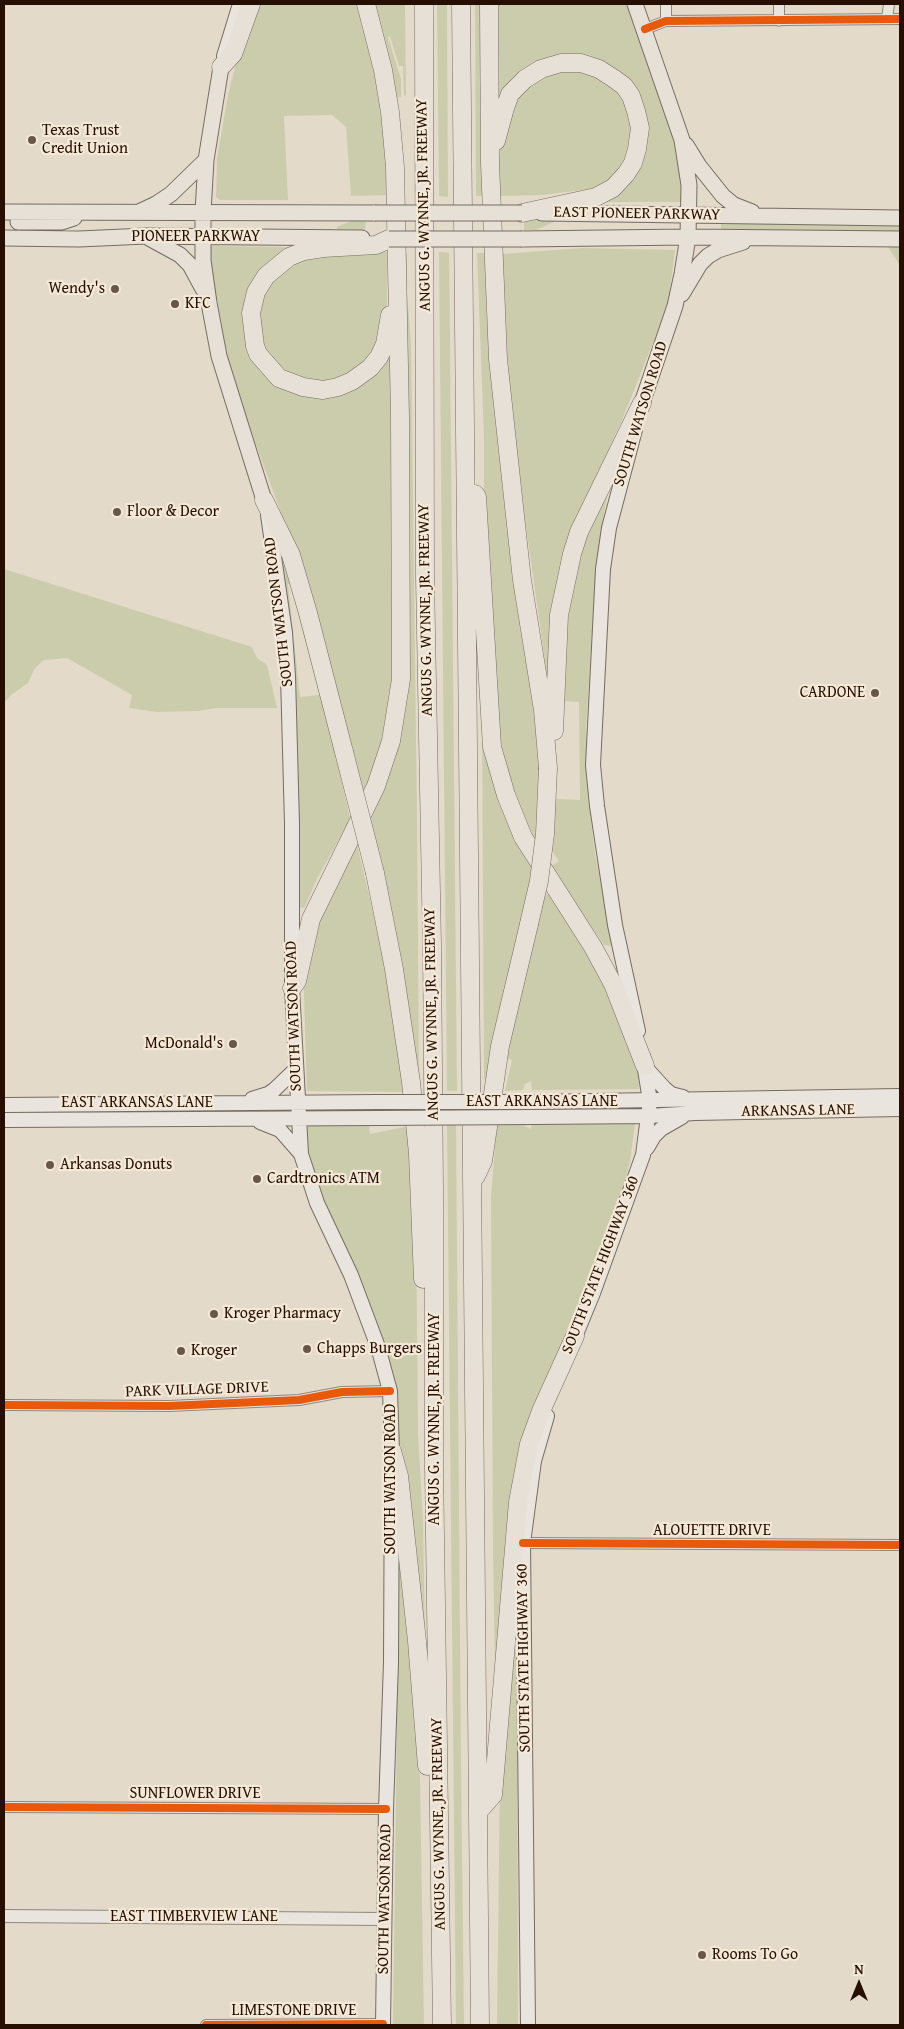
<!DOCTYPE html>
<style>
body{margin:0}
#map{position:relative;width:904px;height:2029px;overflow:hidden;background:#e4daca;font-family:"Gentium Book Plus",serif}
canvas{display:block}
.frame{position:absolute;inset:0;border:5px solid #260f00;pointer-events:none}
.north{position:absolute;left:834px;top:1959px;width:50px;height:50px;-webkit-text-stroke:4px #f4e8d6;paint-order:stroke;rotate:0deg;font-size:14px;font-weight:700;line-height:20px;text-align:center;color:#260f00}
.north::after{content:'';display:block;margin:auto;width:18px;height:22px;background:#260f00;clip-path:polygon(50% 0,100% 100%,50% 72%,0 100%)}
</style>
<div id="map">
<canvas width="904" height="2029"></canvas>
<div class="frame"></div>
<div class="north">N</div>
</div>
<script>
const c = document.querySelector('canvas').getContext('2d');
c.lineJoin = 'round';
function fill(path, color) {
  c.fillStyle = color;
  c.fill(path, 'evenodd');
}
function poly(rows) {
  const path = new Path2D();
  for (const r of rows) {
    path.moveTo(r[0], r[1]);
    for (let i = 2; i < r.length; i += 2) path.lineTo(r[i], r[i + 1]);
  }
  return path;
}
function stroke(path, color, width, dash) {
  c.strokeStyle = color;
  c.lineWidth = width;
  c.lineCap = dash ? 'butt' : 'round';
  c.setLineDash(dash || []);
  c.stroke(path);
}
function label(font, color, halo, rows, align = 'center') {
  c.font = font + ' "Gentium Book Plus",serif';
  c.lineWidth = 4.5;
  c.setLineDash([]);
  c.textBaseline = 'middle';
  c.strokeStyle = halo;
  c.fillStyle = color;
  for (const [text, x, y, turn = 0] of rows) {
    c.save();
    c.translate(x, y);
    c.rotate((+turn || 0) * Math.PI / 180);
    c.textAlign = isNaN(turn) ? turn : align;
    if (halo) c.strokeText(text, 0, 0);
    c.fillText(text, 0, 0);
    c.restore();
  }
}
fill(poly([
 [257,4,358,4,375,69,383,117,388,195,351,196,346,127,332,115,284,116,288,200,220,200,216,197,217,158,228,95,240,47],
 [373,4,405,4,406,95,404,96,403,66,399,66,390,36,388,37,401,79,401,97,395,98],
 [437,4,447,4,448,197,439,196],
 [475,4,483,4,486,196,476,196],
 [494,4,626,4,657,83,675,141,683,191,681,202,596,202,612,192,645,126,606,64,593,57,576,54,541,60,530,65,510,84,504,96,494,96],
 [563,65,610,79,634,116,632,151,613,177,598,188,543,195,499,196,499,159,502,132,521,87],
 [356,219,366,219,365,230,337,229,337,227],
 [524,220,554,220,554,222,536,230,524,230],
 [721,220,900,221,900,232,721,231],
 [209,246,289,247,289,250,256,279,260,363,324,393,393,349,394,687,389,721,362,801,293,545,236,391,220,332],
 [900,246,900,262,899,264,888,247],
 [582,248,675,250,669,297,659,328,622,420,580,513,548,682,507,392,502,254],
 [353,251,387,252,387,302,384,326,379,345,356,373,319,383,281,371,265,355,255,314,274,271,289,260],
 [439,252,449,253,450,338,457,1091,447,1091],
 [477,253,486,253,486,306,491,375,537,702,541,795,536,841,522,812,512,785,502,747,496,714,484,501,484,438],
 [407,254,407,293,411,344,417,817,419,1077,415,1077,366,816,401,720,402,255],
 [608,490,597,556,586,727,588,797,595,854,613,944,610,946,604,945,550,867,559,861,552,851,556,799,580,800,579,702,562,701,567,624,569,614,567,612,582,546],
 [275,530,279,533,337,760,350,819,317,879,304,908,299,907,296,698,291,641],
 [290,583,319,694,318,695,300,697,288,584],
 [4,569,252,647,257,658,267,665,277,708,215,708,199,711,157,712,129,708,132,695,67,658,44,660,35,668,28,683,11,695,4,703],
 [482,720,534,866,490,1080,484,1079],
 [356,840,394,1003,407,1092,307,1091,303,965,309,939],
 [550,893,583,937,637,1062,639,1089,532,1090,531,1081,525,1084,523,1090,505,1091,512,1060,506,1058,544,897],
 [532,1120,632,1121,635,1124,630,1161,625,1181,595,1264,565,1334,538,1405,495,1668,493,1553,491,1197,497,1122,522,1122,525,1126,531,1129],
 [369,1122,370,1134,409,1126,416,1223,418,1433,423,1521,425,1634,408,1518,391,1377,321,1198,309,1159,304,1123],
 [456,1122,461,1765,464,2025,456,2025,447,1123],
 [396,1511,412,1637,420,1779,424,2025,393,2025,398,1638],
 [517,1585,518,2025,497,2025,500,1772]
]), '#cbccac');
const minor = poly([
 [666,4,666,21],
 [779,4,779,21],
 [887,19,889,4],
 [645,29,666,21,900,19],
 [4,1405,169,1406,299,1400,342,1392,390,1391],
 [523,1543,900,1545],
 [4,1807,386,1809],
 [206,2025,383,2024]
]);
const tertiary = poly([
 [4,1916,384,1919]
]);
const secondary = poly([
 [224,56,240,4],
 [635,430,609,528,603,569,593,765,597,806,615,925,638,1031],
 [268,515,285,633,288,676,292,824,292,988,301,1154,317,1203,351,1275,378,1347,390,1391,392,1451,391,1662,386,1809,383,2025],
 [646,1068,665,1089,671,1094,683,1097],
 [252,1099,268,1094,274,1090,296,1069],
 [533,1102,900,1096],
 [4,1105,377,1102],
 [533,1117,649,1116,695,1113,900,1109],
 [4,1120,378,1118],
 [260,1122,280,1130,301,1154],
 [647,1148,654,1136,661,1129,682,1117],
 [572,1344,593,1293,643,1155,650,1101,643,1057],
 [528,2025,523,1543,534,1461,547,1416]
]);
const primary = poly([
 [635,4,682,140,689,185,688,237,682,274,675,306,642,403],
 [221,67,206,160,203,212,203,260,209,303,219,356,264,500],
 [686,145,699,166,723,196,734,205,752,212],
 [141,211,156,204,171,194,206,160],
 [4,212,375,213],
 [542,213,900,218],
 [18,222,62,222,74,218],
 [4,238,79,239,146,236,362,238],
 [149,238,180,255,190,265,203,289],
 [522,239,688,237,900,239],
 [682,294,700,264,708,256,718,250,743,242]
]);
const motorway = poly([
 [424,4,425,578,432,945,434,1190,434,1466,442,2025],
 [461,4,480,2025],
 [489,4,490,163,498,359,522,580,543,710,548,768],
 [221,67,233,54,251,4],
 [496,141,505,108,510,94,525,79,541,69,561,63,581,63,599,69,613,78,624,86,631,96,636,111,640,128,637,149,633,163,626,174,613,188,596,197,522,213],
 [389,239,376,245,323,248,304,251,289,257,266,276,256,292,251,313,255,346,258,354,279,378,303,387,323,390,338,387,352,381,370,368,379,357,385,344,390,315],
 [475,494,477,497,492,747,506,795,523,837,593,947,613,984,645,1066],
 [264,500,291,555,308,613,344,752],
 [554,731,559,615,572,554,579,532,642,403],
 [375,873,394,969,411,1082,418,1154,423,1279],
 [292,988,297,981,311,919,376,786,391,741,401,679,400,417,395,167,390,112,383,70,366,4],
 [476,1176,483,1161,500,1046,529,924],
 [392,1451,399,1476,417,1641,427,1766],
 [478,1812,493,1795,518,1502,529,1444,541,1411,575,1336]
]);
stroke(minor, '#90877c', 12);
stroke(tertiary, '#90877c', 14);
stroke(secondary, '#756c62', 16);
stroke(primary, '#756c62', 17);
stroke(motorway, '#756c62', 19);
stroke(minor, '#e9e4dd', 10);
stroke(tertiary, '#e9e4dd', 12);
stroke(secondary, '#e9e4dd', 14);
stroke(primary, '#e6e0d7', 15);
stroke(motorway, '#e6e0d7', 18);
const secondaryBridge = poly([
 [377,1102,533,1102],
 [378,1118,533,1117]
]);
const primaryBridge = poly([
 [375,213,522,213],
 [389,239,522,239]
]);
const motorwayBridge = poly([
 [344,752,375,873],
 [529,924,539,881,545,834,548,768]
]);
stroke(secondaryBridge, '#756c62', 16, []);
stroke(primaryBridge, '#756c62', 17, []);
stroke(motorwayBridge, '#756c62', 19, []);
stroke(secondaryBridge, '#e9e4dd', 14);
stroke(primaryBridge, '#e6e0d7', 15);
stroke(motorwayBridge, '#e6e0d7', 18);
stroke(poly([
 [645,29,666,21,900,19],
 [4,1405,169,1406,299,1400,342,1392,390,1391],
 [523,1543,900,1545],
 [4,1807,386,1809],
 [206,2025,383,2024]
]), '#e8590c', 8);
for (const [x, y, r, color] of [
 [32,140,5,"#685647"],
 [115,289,5,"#685647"],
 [175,304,5,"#685647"],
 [117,512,5,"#685647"],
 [875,693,5,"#685647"],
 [233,1044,5,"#685647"],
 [50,1165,5,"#685647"],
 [257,1179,5,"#685647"],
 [214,1314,5,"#685647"],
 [307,1349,5,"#685647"],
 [181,1351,5,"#685647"],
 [702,1955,5,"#685647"]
]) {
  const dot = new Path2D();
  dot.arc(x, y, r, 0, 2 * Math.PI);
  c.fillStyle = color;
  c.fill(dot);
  stroke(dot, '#f4e8d6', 2);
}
label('16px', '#260f00', '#f4e8d6', [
 ["Texas Trust",42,131],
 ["Credit Union",42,149],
 ["Wendy's",105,289,"right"],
 ["KFC",185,304],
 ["Floor & Decor",127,512],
 ["CARDONE",865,693,"right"],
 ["McDonald's",223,1044,"right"],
 ["Arkansas Donuts",60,1165],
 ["Cardtronics ATM",267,1179],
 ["Kroger Pharmacy",224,1314],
 ["Chapps Burgers",317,1349],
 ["Kroger",191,1351],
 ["Rooms To Go",712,1955]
], 'left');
label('16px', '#260f00', '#f4e8d6', [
 ["ANGUS G. WYNNE, JR. FREEWAY",424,205,-91],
 ["EAST PIONEER PARKWAY",637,214,1],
 ["PIONEER PARKWAY",196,237],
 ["SOUTH WATSON ROAD",641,414,-73],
 ["ANGUS G. WYNNE, JR. FREEWAY",426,610,-91],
 ["SOUTH WATSON ROAD",279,612,-97],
 ["ANGUS G. WYNNE, JR. FREEWAY",432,1014,-91],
 ["SOUTH WATSON ROAD",294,1016,-92],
 ["EAST ARKANSAS LANE",542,1102],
 ["EAST ARKANSAS LANE",137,1103],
 ["ARKANSAS LANE",798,1111,-1],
 ["SOUTH STATE HIGHWAY 360",601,1265,-69],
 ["PARK VILLAGE DRIVE",197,1390,-2],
 ["ANGUS G. WYNNE, JR. FREEWAY",435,1419,-90],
 ["SOUTH WATSON ROAD",391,1479,-90],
 ["ALOUETTE DRIVE",712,1531],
 ["SOUTH STATE HIGHWAY 360",524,1658,-91],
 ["SUNFLOWER DRIVE",195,1794],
 ["ANGUS G. WYNNE, JR. FREEWAY",439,1824,-91],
 ["SOUTH WATSON ROAD",385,1899,-89],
 ["EAST TIMBERVIEW LANE",194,1917],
 ["LIMESTONE DRIVE",294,2011]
]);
</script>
